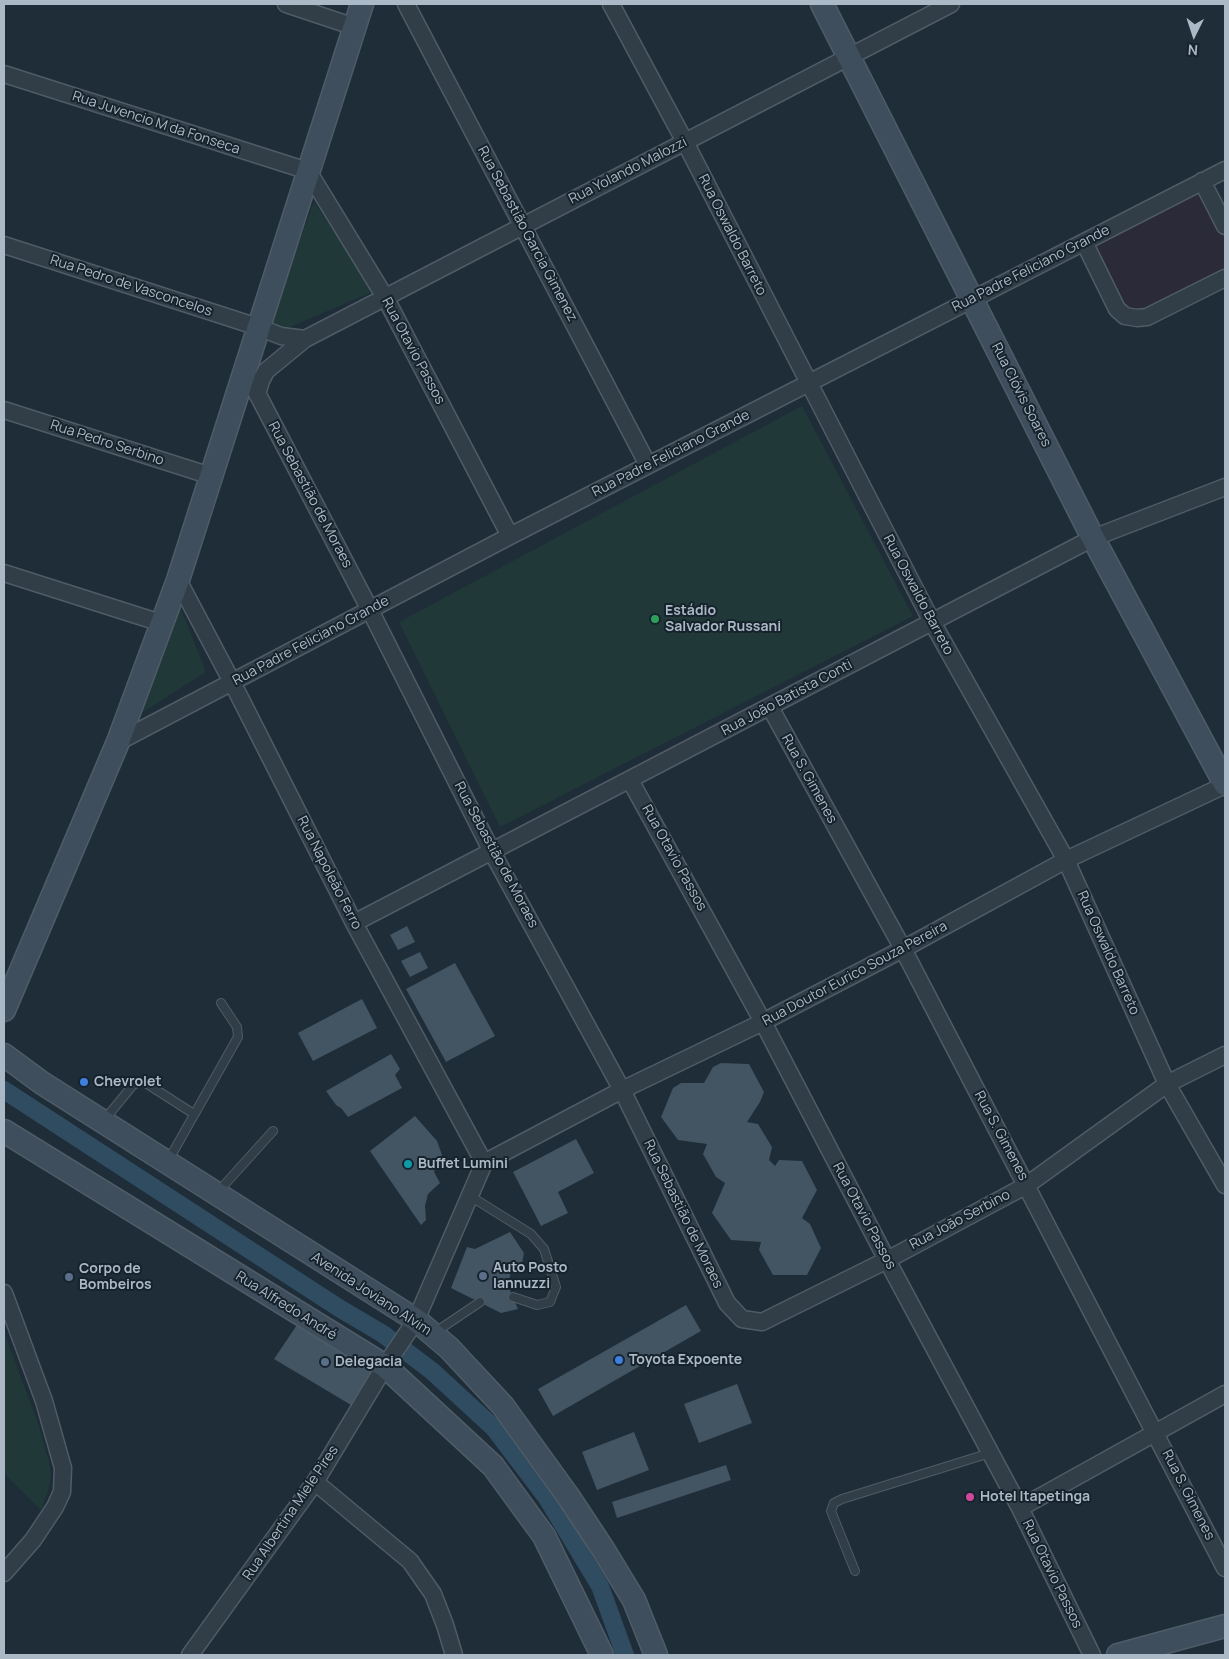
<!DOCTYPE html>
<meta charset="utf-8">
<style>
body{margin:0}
#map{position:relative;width:1229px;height:1659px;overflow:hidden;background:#1e2d38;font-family:Manrope,sans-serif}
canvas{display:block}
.frame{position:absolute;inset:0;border:5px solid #abb9c6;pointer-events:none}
.north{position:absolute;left:1169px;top:10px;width:50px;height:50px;-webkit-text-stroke:4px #17232c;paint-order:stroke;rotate:184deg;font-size:14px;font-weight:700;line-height:20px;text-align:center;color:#abb9c6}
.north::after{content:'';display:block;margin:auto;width:18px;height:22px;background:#abb9c6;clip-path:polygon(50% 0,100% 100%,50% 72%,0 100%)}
</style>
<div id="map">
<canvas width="1229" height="1659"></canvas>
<div class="frame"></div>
<div class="north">N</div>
</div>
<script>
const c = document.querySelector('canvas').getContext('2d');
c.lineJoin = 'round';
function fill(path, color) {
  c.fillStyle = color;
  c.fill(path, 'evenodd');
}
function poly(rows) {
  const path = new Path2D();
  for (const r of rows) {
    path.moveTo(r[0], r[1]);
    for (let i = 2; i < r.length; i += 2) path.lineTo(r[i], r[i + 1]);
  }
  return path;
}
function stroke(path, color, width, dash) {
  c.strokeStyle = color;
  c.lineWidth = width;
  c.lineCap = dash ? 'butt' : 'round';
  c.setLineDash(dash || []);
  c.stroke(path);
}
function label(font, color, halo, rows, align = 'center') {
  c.font = font + ' Manrope,sans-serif';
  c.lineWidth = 4;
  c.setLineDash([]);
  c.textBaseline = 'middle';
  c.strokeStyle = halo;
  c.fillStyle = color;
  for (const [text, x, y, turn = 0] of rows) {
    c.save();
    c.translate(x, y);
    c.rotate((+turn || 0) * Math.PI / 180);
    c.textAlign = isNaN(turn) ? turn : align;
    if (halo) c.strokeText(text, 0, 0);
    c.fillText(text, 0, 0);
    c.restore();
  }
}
fill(poly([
 [1200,188,1225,237,1225,272,1147,311,1137,312,1121,306,1090,243]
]), '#2a2a39');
fill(poly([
 [314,202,374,291,283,330,270,320],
 [802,406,913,616,500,827,399,622],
 [179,604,206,672,140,714],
 [4,1332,39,1426,49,1462,51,1477,47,1494,41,1510,4,1473]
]), '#203938');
stroke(poly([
 [4,1090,339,1308,383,1334,432,1371,494,1428,547,1498,600,1586,625,1655]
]), '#2f4c61', 18);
fill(poly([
 [407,926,415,942,398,950,390,935],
 [420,952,428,968,410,977,401,961],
 [455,963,495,1036,446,1062,406,989],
 [362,999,377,1028,313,1061,298,1033],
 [391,1054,400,1069,395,1075,402,1088,348,1117,341,1108,336,1105,326,1091],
 [721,1063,749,1064,764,1092,760,1102,747,1122,758,1124,772,1147,769,1160,775,1166,779,1160,802,1161,817,1190,802,1218,810,1224,821,1248,807,1275,773,1275,759,1250,761,1242,731,1240,712,1213,725,1183,716,1177,703,1154,707,1144,678,1140,661,1117,673,1088,681,1083,704,1083,713,1067],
 [415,1116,437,1141,442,1155,434,1172,440,1183,428,1194,425,1206,426,1220,421,1225,370,1151],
 [576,1139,594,1173,558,1192,568,1213,541,1226,513,1172],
 [510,1232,524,1253,522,1263,512,1266,508,1286,518,1309,501,1313,451,1288,467,1247,475,1249],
 [686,1305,701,1331,553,1416,538,1389],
 [301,1319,375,1365,351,1405,274,1359],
 [737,1384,752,1423,699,1443,684,1404],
 [634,1432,649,1470,597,1490,582,1452],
 [726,1465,731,1480,617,1518,612,1502]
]), '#435562');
const lane = poly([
 [105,1119,133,1085,139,1082,144,1082,194,1114],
 [168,1161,238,1037,237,1027,221,1003],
 [217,1193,273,1131],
 [470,1196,531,1234,544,1249,556,1287,550,1302,537,1305,513,1297],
 [434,1333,480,1302],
 [855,1571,831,1511,834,1503,842,1499,990,1453]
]);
const street = poly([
 [286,4,355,27],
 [406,4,648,465],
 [611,4,685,142,932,622,1066,860,1167,1084,1225,1185],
 [4,74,308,171,385,297,510,536],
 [1202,181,1225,226],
 [1084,242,1117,309,1125,316,1137,318,1147,317,1225,278],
 [4,245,258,327,281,336,305,339],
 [245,370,370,610,492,852,622,1090,727,1303,742,1319,762,1322,887,1260,1027,1185,1167,1084,1225,1055],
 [257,394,261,381,266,371,305,339,951,4],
 [4,410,211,476],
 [4,573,161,623],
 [178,580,232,682,354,923,484,1163],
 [770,707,903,949,1225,1568],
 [118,742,510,536,1225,170],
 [630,780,763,1022,887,1260,1020,1508,1092,1655],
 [354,923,1093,538,1225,487],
 [484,1163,622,1090,763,1022,903,949,1066,860,1225,785],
 [4,1293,44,1401,63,1468,62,1492,55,1507,33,1540,4,1573],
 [315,1482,410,1561,433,1594,445,1625,454,1655],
 [1020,1508,1225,1394],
 [190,1655,315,1482,385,1366,416,1320,484,1163]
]);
const secondary = poly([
 [822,4,1093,538,1225,784],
 [4,1010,118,742,178,580,362,4],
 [4,1055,42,1083,416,1320,449,1348,503,1406,568,1496,603,1549,634,1600,656,1655],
 [4,1131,385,1366,493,1466,544,1536,602,1655],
 [1118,1655,1225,1626]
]);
stroke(lane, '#4f5c67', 10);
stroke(street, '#4f5c67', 19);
stroke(secondary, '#4f5c67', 25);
stroke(lane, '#313e48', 8);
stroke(street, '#313e48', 16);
stroke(secondary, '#3f4e5c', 22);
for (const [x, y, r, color] of [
 [655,619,5,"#2e9e5b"],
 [84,1082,5,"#3f7fe0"],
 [408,1164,5,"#0f9aa8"],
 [483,1276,5,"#5c6f8a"],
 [69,1277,5,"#5c6f8a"],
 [619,1360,5,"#3f7fe0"],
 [325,1362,5,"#5c6f8a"],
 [970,1497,5,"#d1479c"]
]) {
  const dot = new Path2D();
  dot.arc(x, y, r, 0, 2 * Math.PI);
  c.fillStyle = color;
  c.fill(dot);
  stroke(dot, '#17232c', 2);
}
label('14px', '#abb9c6', '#17232c', [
 ["Rua Juvencio M da Fonseca",156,123,18],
 ["Rua Yolando Malozzi",628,171,-27],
 ["Rua Sebastião Garcia Gimenez",527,234,62],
 ["Rua Oswaldo Barreto",732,235,63],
 ["Rua Padre Feliciano Grande",1031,269,-27],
 ["Rua Pedro de Vasconcelos",131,286,18],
 ["Rua Otavio Passos",413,351,62],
 ["Rua Clóvis Soares",1021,395,63],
 ["Rua Pedro Serbino",107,443,18],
 ["Rua Padre Feliciano Grande",671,454,-27],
 ["Rua Sebastião de Moraes",310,495,62],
 ["Rua Oswaldo Barreto",918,595,62],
 ["Rua Padre Feliciano Grande",311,641,-28],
 ["Rua João Batista Conti",787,698,-28],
 ["Rua S. Gimenes",809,779,61],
 ["Rua Sebastião de Moraes",496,855,62],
 ["Rua Otavio Passos",674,858,61],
 ["Rua Napoleão Ferro",329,873,63],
 ["Rua Oswaldo Barreto",1108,953,66],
 ["Rua Doutor Eurico Souza Pereira",855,974,-28],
 ["Rua S. Gimenes",1001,1136,62],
 ["Rua Sebastião de Moraes",683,1214,64],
 ["Rua Otavio Passos",864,1216,62],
 ["Rua João Serbino",960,1220,-28],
 ["Avenida Joviano Alvim",371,1294,33],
 ["Rua Alfredo André",286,1306,32],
 ["Rua S. Gimenes",1188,1495,63],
 ["Rua Albertina Miele Pires",291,1513,-56],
 ["Rua Otavio Passos",1052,1574,64]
]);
label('bold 14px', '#abb9c6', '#17232c', [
 ["Estádio",665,611],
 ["Salvador Russani",665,627],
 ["Chevrolet",94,1082],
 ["Buffet Lumini",418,1164],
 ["Auto Posto",493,1268],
 ["Iannuzzi",493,1284],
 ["Corpo de",79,1269],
 ["Bombeiros",79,1285],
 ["Toyota Expoente",629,1360],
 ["Delegacia",335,1362],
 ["Hotel Itapetinga",980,1497]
], 'left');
</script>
